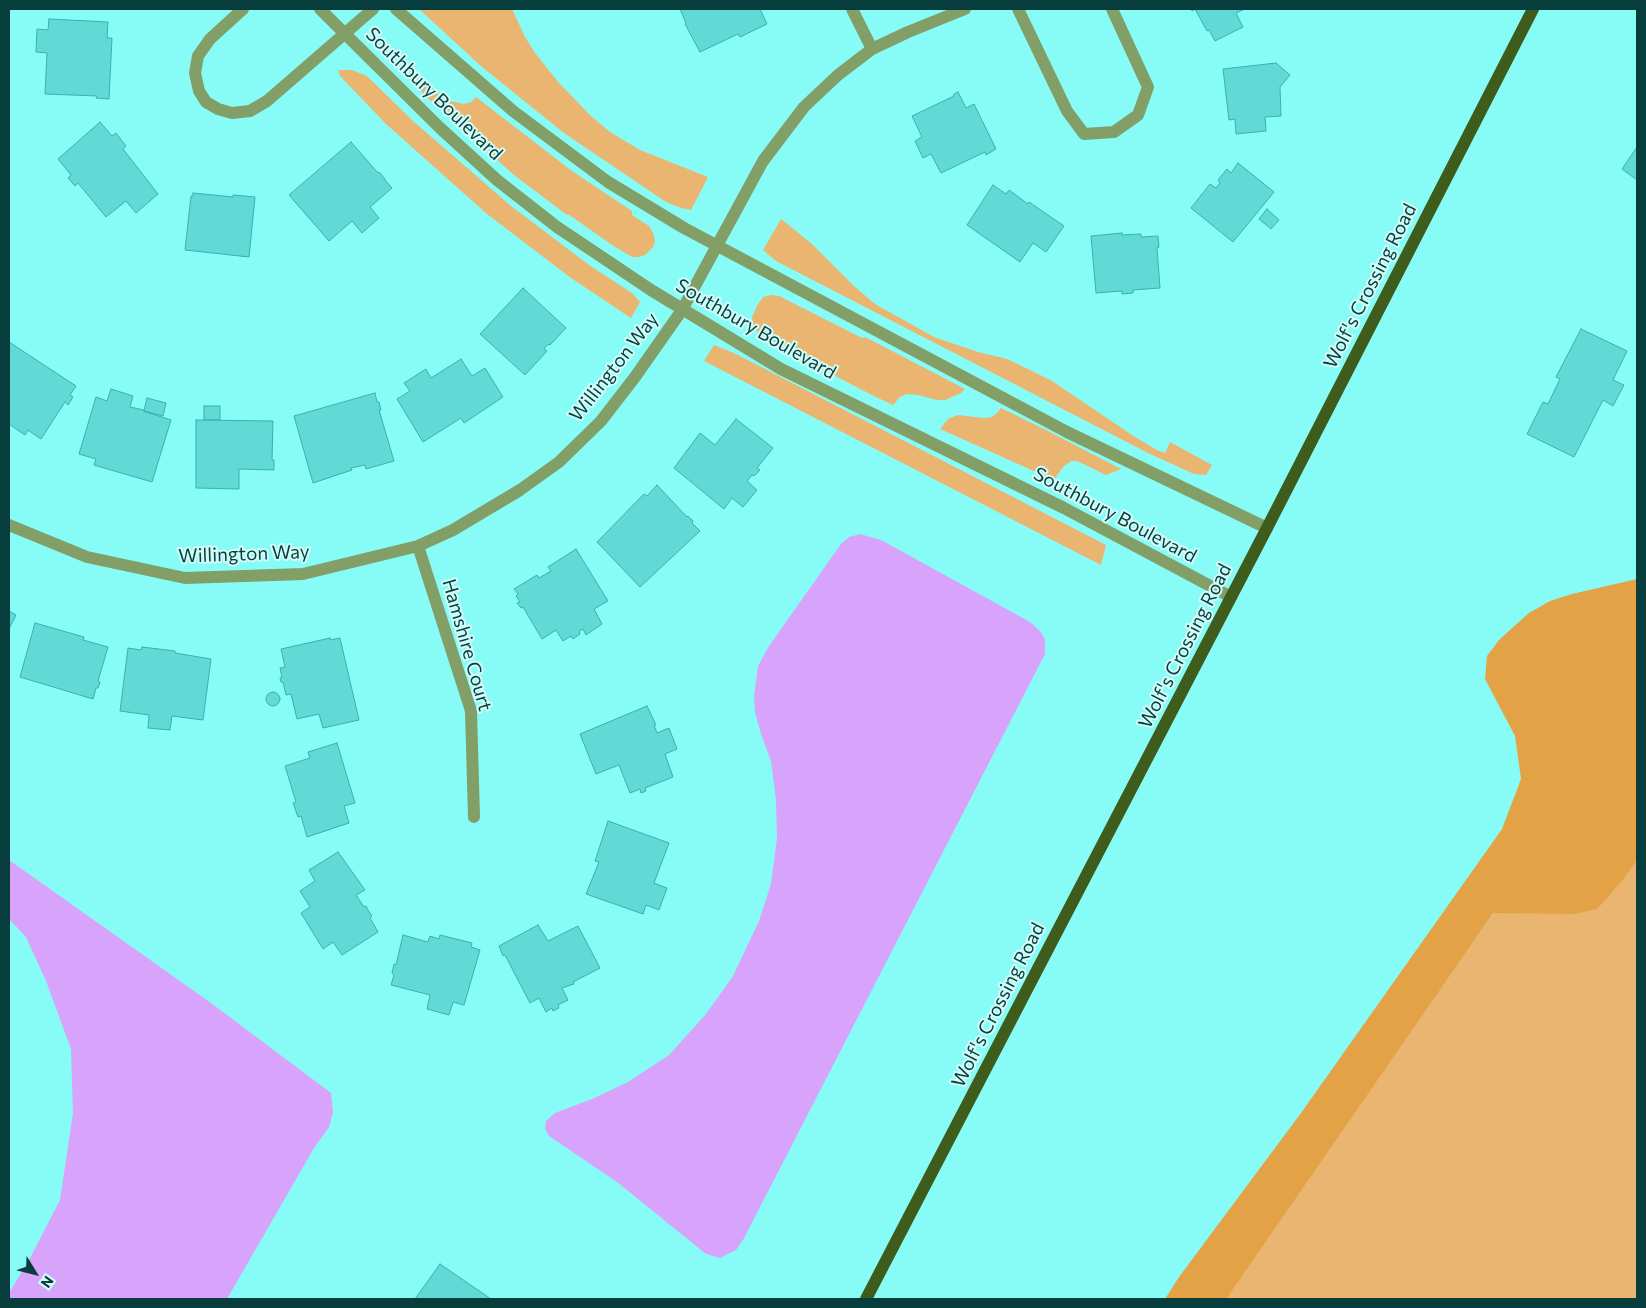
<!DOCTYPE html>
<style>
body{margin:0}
#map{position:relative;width:1646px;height:1308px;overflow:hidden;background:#87fcf7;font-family:Commissioner,sans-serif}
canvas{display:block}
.frame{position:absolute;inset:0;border:10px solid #073e3d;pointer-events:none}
.north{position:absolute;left:10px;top:1248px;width:50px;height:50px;-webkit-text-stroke:4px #d2fcf9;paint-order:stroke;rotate:126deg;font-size:14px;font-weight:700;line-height:20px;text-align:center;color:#073e3d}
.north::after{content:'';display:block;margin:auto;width:18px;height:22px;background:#073e3d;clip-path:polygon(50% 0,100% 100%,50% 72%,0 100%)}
</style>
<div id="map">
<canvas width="1646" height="1308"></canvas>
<div class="frame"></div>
<div class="north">N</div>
</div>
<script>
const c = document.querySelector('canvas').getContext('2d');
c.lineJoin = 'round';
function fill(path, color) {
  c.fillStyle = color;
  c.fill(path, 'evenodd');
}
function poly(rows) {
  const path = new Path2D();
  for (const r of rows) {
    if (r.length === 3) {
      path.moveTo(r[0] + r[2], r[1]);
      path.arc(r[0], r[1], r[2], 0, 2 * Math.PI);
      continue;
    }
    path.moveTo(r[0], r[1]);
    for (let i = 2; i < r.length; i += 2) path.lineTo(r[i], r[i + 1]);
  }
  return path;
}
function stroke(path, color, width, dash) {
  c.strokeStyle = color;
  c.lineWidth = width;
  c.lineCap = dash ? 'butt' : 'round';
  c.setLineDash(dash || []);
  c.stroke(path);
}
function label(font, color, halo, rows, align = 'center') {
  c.font = font + ' Commissioner,sans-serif';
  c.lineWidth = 4;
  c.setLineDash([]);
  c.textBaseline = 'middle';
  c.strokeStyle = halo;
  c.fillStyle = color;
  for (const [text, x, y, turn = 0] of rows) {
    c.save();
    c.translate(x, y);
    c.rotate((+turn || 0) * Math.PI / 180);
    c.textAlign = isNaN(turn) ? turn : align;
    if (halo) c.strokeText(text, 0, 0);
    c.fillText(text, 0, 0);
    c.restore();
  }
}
fill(poly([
 [419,9,512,9,525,37,535,53,559,83,591,116,610,132,640,150,708,177,691,210,681,208,666,202,564,133,482,67],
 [338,70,352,70,367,76,413,121,511,206,589,265,632,293,640,302,631,318,571,278,487,214,386,124,340,76],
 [416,77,428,82,437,93,449,101,464,104,471,102,476,97,572,171,632,211,632,215,649,226,653,233,655,240,654,246,645,255,639,257,632,257,612,245,568,214,567,215,514,175,431,101,409,79],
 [781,219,812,244,854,286,875,304,934,337,978,352,1007,359,1028,369,1052,381,1132,435,1157,450,1165,453,1170,442,1212,465,1206,475,1194,474,1148,453,776,261,763,250],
 [771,295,779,296,862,338,865,337,965,389,961,393,945,400,937,400,918,395,907,394,900,397,893,405,874,396,781,348,782,346,759,334,753,325,752,317,758,304,763,297],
 [714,345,734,353,1106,545,1101,565,704,361],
 [1001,408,1044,429,1121,469,1106,475,1077,461,1071,461,1063,467,1054,480,940,429,948,419,958,415,983,418,992,417,997,413],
 [1637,711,1637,1299,1219,1299,1493,913]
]), '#eab471');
fill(poly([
 [1637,579,1637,860,1622,881,1597,909,1574,914,1493,913,1226,1299,1165,1299,1179,1277,1301,1113,1502,829,1521,779,1515,736,1485,679,1487,656,1499,640,1511,629,1529,613,1550,601,1572,594]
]), '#e4a247');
fill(poly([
 [860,534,881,540,1030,622,1040,631,1045,639,1045,654,743,1240,736,1250,720,1258,706,1254,617,1182,549,1136,545,1129,546,1121,555,1113,592,1099,628,1082,669,1055,706,1014,733,976,759,921,771,884,777,838,776,800,771,761,761,734,755,712,754,696,758,666,769,646,841,544,849,537],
 [9,860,211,1003,331,1093,333,1112,329,1127,314,1148,227,1299,9,1299,9,1293,29,1260,60,1200,73,1113,71,1049,46,981,26,937,9,919]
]), '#d8a3fa');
const building = poly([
 [680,9,760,9,767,24,740,37,738,34,700,52,685,24,686,23,680,9],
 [1191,9,1245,9,1236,13,1243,27,1215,41,1209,30,1207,31,1195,9,1192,11,1191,9],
 [49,19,108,22,107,38,112,38,109,99,96,98,97,96,45,94,47,53,36,52,37,29,48,30,49,19],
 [1276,63,1290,75,1280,87,1281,116,1265,117,1266,131,1236,134,1235,119,1229,120,1223,69,1276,63],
 [958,92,966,108,974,104,996,149,986,155,985,152,941,173,931,154,923,158,915,141,922,137,912,116,954,96,953,95,958,92],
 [100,122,112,136,116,133,126,146,123,149,158,194,136,213,126,201,106,217,78,183,75,186,68,178,71,175,58,159,100,122],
 [351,142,378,173,379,172,385,179,385,180,392,188,370,207,379,218,362,233,352,221,329,241,289,195,351,142],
 [1637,147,1637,180,1622,169,1637,147],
 [1238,163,1274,192,1233,242,1191,208,1210,184,1216,188,1220,183,1218,180,1227,169,1231,173,1238,163],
 [993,185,1006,194,1009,190,1028,204,1029,202,1064,226,1046,252,1033,243,1020,262,967,225,993,185],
 [193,193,233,197,233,195,255,197,249,257,185,250,191,196,193,196,193,193],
 [1267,209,1279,220,1271,229,1259,219,1267,209],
 [1122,233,1122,235,1141,234,1141,237,1158,236,1159,247,1157,248,1160,288,1133,290,1133,293,1122,294,1122,291,1096,293,1091,236,1122,233],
 [523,288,566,328,550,345,549,344,545,347,544,349,547,351,525,375,480,334,523,288],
 [1581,329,1627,351,1613,380,1624,385,1613,406,1603,400,1574,457,1527,434,1543,402,1548,404,1560,379,1556,377,1581,329],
 [9,342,76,386,70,395,73,397,68,405,65,402,41,439,28,430,25,435,9,424,9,342],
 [461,359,472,376,485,368,503,397,464,423,461,418,423,442,397,399,410,391,404,383,426,369,431,378,461,359],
 [111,389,133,396,130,407,144,410,143,411,171,420,152,482,94,465,96,459,79,454,96,397,107,401,111,389],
 [375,393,377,402,379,402,381,410,379,410,394,461,366,469,365,465,351,468,352,470,313,483,294,416,375,393],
 [147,398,166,403,163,416,144,411,147,398],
 [204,406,220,406,220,420,204,420,204,406],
 [736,419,773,448,757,468,760,470,754,476,752,475,747,481,757,490,743,507,732,498,724,509,674,468,700,433,715,445,736,419],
 [196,420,273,421,272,460,274,460,274,470,239,469,239,489,196,488,196,420],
 [657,485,687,517,688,516,693,521,692,523,700,531,640,587,597,542,644,494,647,496,657,485],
 [576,549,608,601,594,609,602,624,586,635,583,629,579,631,580,634,573,639,571,636,563,641,556,630,542,639,523,607,521,608,517,603,520,602,516,596,518,594,514,589,537,575,539,578,551,571,548,567,576,549],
 [9,611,16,615,9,629,9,611],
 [35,623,84,637,83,640,108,647,98,681,100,682,98,688,96,688,93,699,20,677,35,623],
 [330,638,330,640,340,638,359,720,323,728,319,714,297,719,291,694,286,695,283,682,281,682,280,678,282,677,280,668,285,667,281,649,330,638],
 [142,647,175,651,175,653,211,659,203,720,172,716,170,730,148,728,149,715,120,711,128,648,141,650,142,647],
 [273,699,7],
 [647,706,656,725,654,725,657,733,669,728,677,749,665,754,673,777,645,788,646,791,641,793,640,789,630,793,619,765,596,774,580,734,647,706],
 [337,743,355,803,344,806,349,823,307,837,301,816,298,817,293,803,296,802,285,766,310,758,308,752,337,743],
 [608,821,669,843,654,883,667,888,659,910,646,905,643,914,586,894,599,862,595,861,608,821],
 [338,852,365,890,356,895,364,907,366,906,368,910,372,916,370,918,378,932,342,955,333,942,323,949,301,913,310,907,300,891,315,881,309,870,338,852],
 [538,925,548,941,578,926,600,968,573,982,574,984,562,988,568,1000,558,1005,559,1008,553,1011,552,1008,546,1012,539,998,530,1003,505,955,503,956,499,946,538,925],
 [403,935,428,942,430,936,439,939,440,935,472,943,471,947,480,950,464,1005,453,1002,449,1015,427,1009,430,995,391,985,394,975,392,973,394,964,396,965,403,935],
 [440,1264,491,1299,415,1299,440,1264]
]);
fill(building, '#61d9d4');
stroke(building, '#34b3ae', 1);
stroke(poly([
 [243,9,210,39,198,56,195,73,199,91,206,102,218,109,232,113,250,111,267,101,373,9],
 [320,9,439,127,497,180,557,227,651,290,781,369,1064,508,1231,597],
 [396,9,513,111,608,182,684,228,1067,432,1267,528],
 [852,9,872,49],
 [1018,9,1067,111,1084,134,1114,132,1138,115,1148,87,1112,9],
 [9,525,87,557,185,578,303,574,418,546,453,530,520,490,559,462,601,421,635,377,682,310,763,161,804,107,838,75,872,49,908,32,965,9],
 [418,546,471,711,474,817]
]), '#819f67', 12);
stroke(poly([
 [866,1299,1267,528,1533,9]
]), '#3e5d1d', 12);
label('19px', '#073e3d', '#d2fcf9', [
 ["Southbury Boulevard",434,94,44],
 ["Wolf's Crossing Road",1370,286,-63],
 ["Southbury Boulevard",756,329,30],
 ["Willington Way",614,367,-52],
 ["Southbury Boulevard",1115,515,28],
 ["Willington Way",244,554,-2],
 ["Hamshire Court",467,645,74],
 ["Wolf's Crossing Road",1185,646,-63],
 ["Wolf's Crossing Road",998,1005,-63]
]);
</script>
